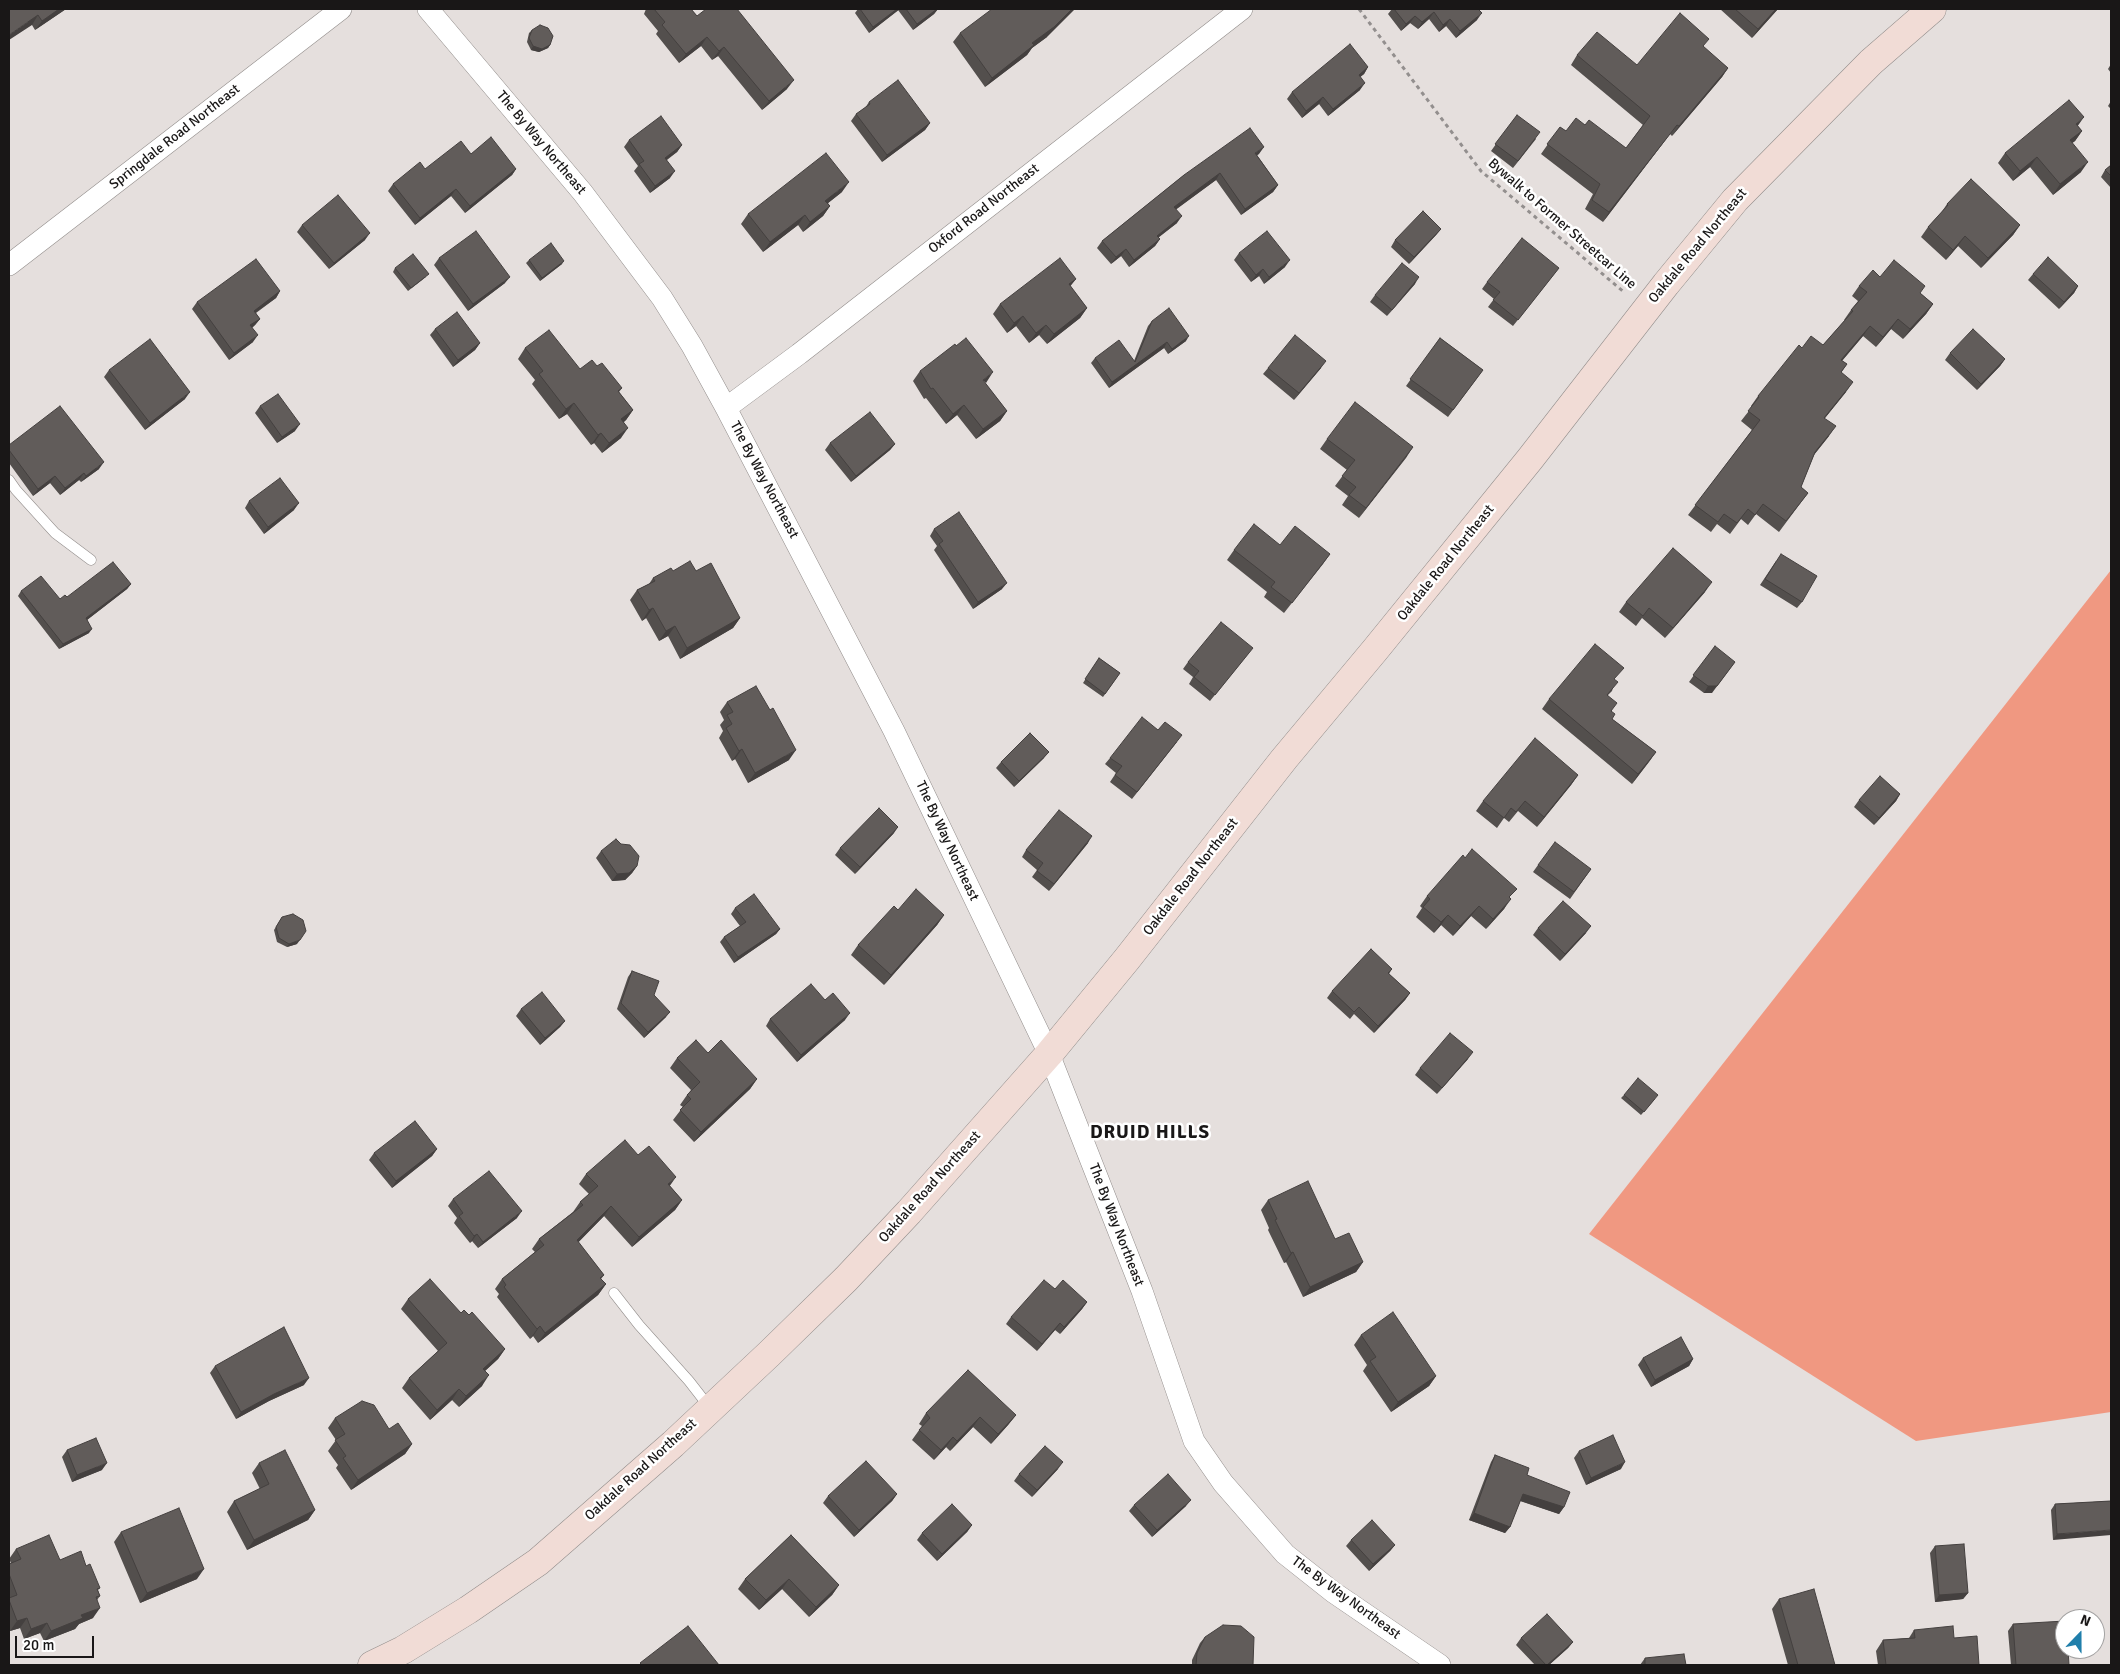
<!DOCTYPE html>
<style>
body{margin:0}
#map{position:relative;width:2120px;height:1674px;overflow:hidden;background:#e5dfdd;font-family:Signika,sans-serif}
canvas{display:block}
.frame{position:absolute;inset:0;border:10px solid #191717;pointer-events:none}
.north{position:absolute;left:2055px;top:1609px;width:50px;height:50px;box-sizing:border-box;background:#fff;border:1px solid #a3a2a2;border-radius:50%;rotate:22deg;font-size:14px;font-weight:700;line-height:20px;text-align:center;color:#191717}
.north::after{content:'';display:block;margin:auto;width:18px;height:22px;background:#207fab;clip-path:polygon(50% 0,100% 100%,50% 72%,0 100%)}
.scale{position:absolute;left:15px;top:1636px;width:79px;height:22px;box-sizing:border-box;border:2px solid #191717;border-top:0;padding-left:6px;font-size:15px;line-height:18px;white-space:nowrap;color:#191717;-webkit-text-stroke:4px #fff;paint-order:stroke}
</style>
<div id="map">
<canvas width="2120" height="1674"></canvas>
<div class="frame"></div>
<div class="north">N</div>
<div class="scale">20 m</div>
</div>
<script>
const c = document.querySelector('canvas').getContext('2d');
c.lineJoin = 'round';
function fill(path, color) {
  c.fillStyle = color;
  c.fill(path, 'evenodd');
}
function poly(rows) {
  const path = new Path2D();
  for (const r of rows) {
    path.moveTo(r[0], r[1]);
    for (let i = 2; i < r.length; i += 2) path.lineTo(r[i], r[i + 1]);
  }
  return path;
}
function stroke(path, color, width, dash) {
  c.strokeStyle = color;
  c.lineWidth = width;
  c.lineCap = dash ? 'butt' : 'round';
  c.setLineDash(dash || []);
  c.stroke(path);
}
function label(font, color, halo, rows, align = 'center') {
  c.font = font + ' Signika,sans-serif';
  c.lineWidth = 5;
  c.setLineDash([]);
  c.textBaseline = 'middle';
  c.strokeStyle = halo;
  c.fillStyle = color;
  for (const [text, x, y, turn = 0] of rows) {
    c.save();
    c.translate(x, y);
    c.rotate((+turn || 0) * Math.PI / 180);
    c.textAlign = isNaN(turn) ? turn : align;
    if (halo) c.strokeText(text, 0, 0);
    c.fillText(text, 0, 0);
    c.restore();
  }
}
fill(poly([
 [2111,570,2111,1412,1916,1441,1589,1234]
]), '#f09881');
const lane = poly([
 [9,480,16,490,55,533,91,560],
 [614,1293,639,1325,689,1381,710,1408]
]);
const street = poly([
 [428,9,583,193,662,298,692,346,726,408,894,731,1049,1054,1142,1291,1194,1441,1223,1483,1285,1554,1333,1592,1440,1665],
 [9,265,341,9],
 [726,408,799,354,1242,9]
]);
const secondary = poly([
 [372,1665,403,1650,468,1610,538,1562,673,1444,769,1354,846,1279,909,1212,1049,1054,1127,959,1284,759,1375,650,1530,459,1666,284,1735,200,1871,62,1932,9]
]);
stroke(lane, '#928d8b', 11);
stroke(street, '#928d8b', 22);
stroke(secondary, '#928d8b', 29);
stroke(poly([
 [1359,9,1481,171,1625,293]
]), '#938f8e', 3, [4, 4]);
stroke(lane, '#fff', 10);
stroke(street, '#fff', 21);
stroke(secondary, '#f1dcd6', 28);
fill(poly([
 [9,9,66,9,35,30,32,25],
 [646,9,691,9,697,16,787,89,762,110,718,56,712,60,701,46,679,63,656,34,658,31,644,14],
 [858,9,938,9,934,14,913,30,898,10,869,33,855,13],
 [1392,9,1478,9,1477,20,1456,38,1446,26,1439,32,1429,19,1418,29,1410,23,1401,31,1388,14],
 [1720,9,1778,9,1752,38],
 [532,30,550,45,548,48,539,52,531,50,527,42,529,33],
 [960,33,1047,37,1032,48,1027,55,985,87,953,42],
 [1703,47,1728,68,1722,77,1672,136,1670,134,1603,222,1585,209,1593,194,1541,154,1560,127,1566,131,1585,125,1626,148,1643,125,1571,65,1577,55,1637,65],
 [2111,64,2111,73,2108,69],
 [1368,67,1364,74,1360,77,1360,90,1328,116,1319,104,1302,118,1287,99,1292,92],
 [2111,101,2111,109,2108,106],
 [869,102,930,123,925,130,882,162,851,121,856,114,865,108],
 [1517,115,1536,139,1513,168,1491,151],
 [2078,126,2082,131,2075,141,2072,143,2081,172,2053,195,2030,167,2013,181,1998,163,2005,153],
 [629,140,682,145,677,152,667,160,670,178,650,193,634,171,638,166,624,147],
 [471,154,516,169,512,175,465,213,451,196,415,225,388,191,393,184,425,169],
 [1259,154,1257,155,1278,185,1273,192,1241,215,1216,180,1176,209,1177,223,1158,238,1160,239,1155,246,1129,267,1121,256,1111,264,1097,248,1102,241,1184,175],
 [2111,165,2111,188,2101,177,2105,170],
 [842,192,828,203,830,206,823,216,803,232,798,225,763,252,741,224,748,214],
 [1947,204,2020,225,2013,235,1981,268,1958,246,1946,260,1921,237,1928,227,1941,213],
 [302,225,365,240,329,269,297,232],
 [1441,229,1436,235,1409,264,1391,247,1395,240],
 [1239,253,1285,267,1264,284,1259,276,1251,282,1234,260],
 [439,258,505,283,468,311,434,265],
 [529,260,562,264,540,281,526,263],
 [395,268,426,277,408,291,393,272],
 [1559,268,1513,326,1488,307,1494,299,1482,289,1487,282],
 [2033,274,2078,286,2074,293,2059,309,2028,280],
 [1880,277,1920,293,1933,304,1926,314,1903,339,1891,329,1876,347,1863,336,1842,361,1847,364,1841,373,1846,392,1824,419,1829,436,1814,455,1801,487,1808,493,1779,532,1756,514,1748,525,1741,519,1730,534,1717,524,1711,532,1688,515,1752,430,1741,421,1752,407,1751,406,1758,396,1802,348,1823,345,1845,320,1844,320,1851,310,1858,301,1852,296,1859,286],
 [1076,279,1070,286,1087,308,1080,318,1047,344,1039,335,1029,343,1016,326,1007,333,993,314,1000,304],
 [1415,284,1387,316,1370,302,1375,295],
 [280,291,276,298,256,313,260,319,255,325,252,328,253,342,229,360,192,309,197,302],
 [1152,321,1186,341,1168,354,1164,348,1109,388,1091,363,1095,358,1134,361,1148,326],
 [435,329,480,343,475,350,453,367,430,335],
 [1440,338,1483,370,1448,417,1406,386],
 [525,348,580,369,622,388,619,392,633,410,626,420,624,422,621,438,602,453,594,443,591,445,567,414,559,419,532,384,535,380,518,359],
 [1950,353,2005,359,2000,366,1977,390,1945,360],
 [1268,368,1321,368,1294,400,1263,374],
 [109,370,185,399,145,430,104,377],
 [920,371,985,383,1007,411,1000,421,976,439,957,415,946,424,926,398,924,399,913,381],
 [260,406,295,431,277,443,255,413],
 [1327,439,1413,447,1359,518,1342,505,1348,496,1335,486,1347,470,1320,449],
 [830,443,895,444,890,450,851,482,825,450],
 [9,445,99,469,81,482,79,480,60,495,50,483,33,496,9,463],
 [249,501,294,510,264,534,245,508],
 [934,529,1002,589,973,609,934,550,937,546,930,536],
 [1280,545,1330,554,1284,613,1264,597,1267,592,1227,560,1234,550],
 [1776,561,1802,602,1797,608,1760,585],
 [673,571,696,571,740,618,733,628,680,659,668,636,659,641,646,618,642,621,630,600,637,590,649,584,653,578],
 [131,584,127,589,87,620,89,633,59,649,18,596,21,591,60,599],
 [1705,592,1665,638,1642,618,1636,626,1619,612,1626,602],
 [1715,646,1712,693,1704,693,1689,682],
 [1248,654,1210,701,1189,684,1193,677,1183,669,1188,662],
 [1099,658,1120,673,1103,697,1083,683],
 [1615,680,1612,691,1608,695,1612,711,1612,719,1656,752,1632,784,1542,709,1549,699],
 [727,702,789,760,748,783,735,759,732,761,719,738,723,731,720,725,724,720,720,712],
 [1158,730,1177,742,1132,799,1110,782,1116,773,1105,764,1110,758],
 [1044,758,1014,787,996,768,1001,762],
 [1578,775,1571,785,1537,827,1518,811,1509,822,1504,818,1497,828,1476,811,1483,801],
 [1900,794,1896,801,1874,825,1854,807,1859,800],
 [894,833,855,874,835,855,840,848],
 [1088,843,1049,891,1032,877,1037,870,1022,857,1026,850],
 [601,851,637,866,632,873,625,880,612,881,596,858],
 [1538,865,1591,869,1570,899,1533,872],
 [1427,896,1510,898,1504,909,1486,929,1471,916,1453,936,1441,925,1434,933,1416,917,1422,908,1420,906],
 [735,908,780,929,776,934,734,963,720,942,724,937,740,926,731,914],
 [898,910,944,915,937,925,884,985,851,955,858,945],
 [282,917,297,944,287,947,277,942,274,930],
 [1538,928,1586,933,1560,961,1533,935],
 [1392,969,1389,974,1410,993,1405,1000,1374,1033,1354,1014,1350,1019,1327,998,1332,991],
 [632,971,654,995,666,1017,644,1038,617,1009,628,977],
 [825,1000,845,1020,797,1062,766,1026,770,1019],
 [521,1009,565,1021,560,1027,540,1045,516,1016],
 [708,1053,757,1079,750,1089,694,1142,673,1120,683,1107,680,1105,687,1095,691,1090,670,1068,677,1058],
 [1468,1059,1437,1094,1415,1075,1420,1068],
 [1624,1095,1655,1099,1641,1115,1621,1098],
 [437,1149,432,1156,392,1188,369,1160,374,1153],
 [638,1155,670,1186,682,1200,675,1210,632,1247,604,1216,578,1242,604,1275,601,1279,606,1284,598,1295,538,1343,533,1336,530,1339,497,1297,499,1294,495,1289,502,1279,535,1252,532,1249,539,1239,573,1212,580,1202,589,1194,579,1184,586,1174],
 [453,1199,517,1218,478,1248,472,1241,470,1243,454,1223,457,1218,448,1206],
 [1268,1200,1335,1239,1363,1262,1356,1272,1303,1297,1286,1262,1284,1263,1268,1230,1269,1228,1261,1210],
 [1055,1289,1087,1302,1082,1309,1060,1334,1055,1330,1037,1351,1006,1324,1011,1317],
 [408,1299,469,1315,505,1349,498,1359,485,1371,482,1386,459,1407,452,1400,430,1420,402,1388,409,1378,438,1351,401,1309],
 [1361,1335,1436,1376,1429,1386,1391,1412,1363,1371,1367,1365,1354,1345],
 [1643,1358,1693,1359,1689,1366,1651,1387,1638,1365],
 [215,1366,304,1385,269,1401,236,1419,210,1373],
 [926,1413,1016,1415,1008,1425,991,1444,973,1427,950,1451,946,1447,934,1460,912,1440,922,1426,919,1424],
 [335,1418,389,1429,412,1444,405,1454,351,1490,336,1468,338,1465,328,1451,336,1440,328,1428],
 [67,1450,102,1470,72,1482,62,1457],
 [1579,1451,1621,1469,1586,1485,1574,1458],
 [1495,1455,1527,1475,1564,1507,1559,1514,1520,1501,1510,1527,1505,1533,1469,1520,1491,1462],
 [259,1463,315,1510,308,1520,247,1550,227,1512,234,1501,260,1489,252,1473],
 [1058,1469,1032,1497,1014,1481,1019,1474],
 [897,1494,892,1501,854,1537,823,1503,828,1496],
 [2111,1501,2053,1540,2051,1510,2055,1504],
 [1134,1505,1186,1506,1152,1537,1129,1511],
 [972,1525,967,1532,937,1561,917,1540,922,1533],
 [121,1532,197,1579,140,1603,114,1542],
 [791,1535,839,1585,832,1595,809,1617,782,1589,759,1610,738,1589,745,1579],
 [1351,1540,1395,1545,1390,1551,1369,1571,1346,1546],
 [1935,1546,1968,1593,1963,1599,1935,1602,1930,1553],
 [16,1549,86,1566,100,1588,98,1590,100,1596,97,1600,93,1618,79,1624,75,1629,44,1641,40,1633,24,1639,20,1628,10,1631,9,1627,9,1564,11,1563,9,1559],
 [1779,1599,1835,1665,1788,1665,1772,1609],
 [2013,1624,2068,1665,2011,1665,2008,1631],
 [1914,1630,1954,1638,1979,1665,1878,1665,1876,1651,1883,1640,1909,1638],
 [1205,1637,1253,1665,1192,1665,1192,1660,1200,1643],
 [1521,1638,1573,1642,1568,1648,1549,1665,1535,1665,1516,1645],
 [1645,1658,1686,1665,1640,1665]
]), '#534f4d');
fill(poly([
 [59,9,66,9,35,30,42,21],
 [897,9,900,9,869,33,873,27],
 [937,9,938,9,934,14,913,30,917,24],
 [1072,9,1075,9,1047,37,1032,48,1027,55,985,87,992,78],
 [1776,9,1778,9,1752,38,1758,29],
 [1434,12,1429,19,1418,29,1422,22],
 [1482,13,1477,20,1456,38,1460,31],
 [38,15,32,25,9,40,9,35],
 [1415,16,1410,23,1401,31,1406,24],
 [1450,19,1446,26,1439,32,1443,25],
 [707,37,701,46,679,63,686,54],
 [550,45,548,48,539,52,531,50,533,46],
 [724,47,718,56,712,60,719,51],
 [1368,67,1364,74,1354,82,1359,75],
 [1728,68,1722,77,1672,136,1679,126],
 [794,80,787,89,762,110,769,101],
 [1365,83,1360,90,1328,116,1333,109],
 [1323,97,1319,104,1302,118,1306,111],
 [2084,117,2077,127,2076,124],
 [930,123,925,130,882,162,887,155],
 [1677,125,1670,134,1603,222,1609,212],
 [2082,131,2075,141,2063,150,2070,140],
 [682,145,677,152,660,164,665,158],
 [1264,147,1259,154,1250,160,1255,153],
 [2037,157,2030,167,2013,181,2020,171],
 [2088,162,2081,172,2053,195,2060,184],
 [516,169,512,175,465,213,470,206],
 [675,171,670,178,650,193,655,186],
 [1220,173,1216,180,1170,214,1174,207],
 [849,182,842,192,818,211,825,201],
 [1278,185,1273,192,1241,215,1245,209],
 [456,189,451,196,415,225,420,218],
 [830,206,823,216,803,232,810,222],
 [805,215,798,225,763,252,770,242],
 [1182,216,1177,223,1152,242,1157,236],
 [2020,225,2013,235,1981,268,1988,258],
 [1441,229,1436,235,1409,264,1414,257],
 [370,233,365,240,329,269,334,263],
 [1965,236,1958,246,1946,260,1953,250],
 [1160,239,1155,246,1129,267,1134,260],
 [1126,249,1121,256,1111,264,1116,257],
 [1290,260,1285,267,1264,284,1269,277],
 [564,261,562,264,540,281,542,278],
 [1263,269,1259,276,1251,282,1256,275],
 [510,277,505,283,468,311,473,304],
 [1419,277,1415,284,1387,316,1392,310],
 [1076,279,1068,289,1069,284],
 [2078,286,2074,293,2059,309,2064,302],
 [280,291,276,298,249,317,254,311],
 [1933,304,1926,314,1903,339,1910,329],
 [1087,308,1080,318,1047,344,1054,334],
 [1023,316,1016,326,1007,333,1014,323],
 [260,319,255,325,246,332,250,325],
 [1898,319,1891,329,1876,347,1883,337],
 [1046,325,1039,335,1029,343,1036,333],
 [1870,326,1863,336,1834,370,1841,360],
 [258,335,253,342,229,360,234,353],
 [1189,336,1186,341,1168,354,1172,349],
 [1167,342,1164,348,1109,388,1112,382],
 [480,343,475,350,453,367,458,360],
 [2005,359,2000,366,1977,390,1981,384],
 [1326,361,1321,368,1294,400,1299,393],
 [993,372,986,383,983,380],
 [1853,382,1846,392,1817,428,1824,418],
 [190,392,185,399,145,430,150,423],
 [574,403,567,414,559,419,566,409],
 [964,405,957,415,946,424,953,414],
 [633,410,626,420,614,429,621,419],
 [1007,411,1000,421,976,439,983,429],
 [300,424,295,431,277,443,282,437],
 [1836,426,1829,436,1808,462,1815,452],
 [628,428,621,438,602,453,609,443],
 [601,433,594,443,591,445,598,435],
 [895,444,890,450,851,482,856,476],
 [1413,447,1406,458,1359,518,1366,508],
 [104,462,99,469,81,482,86,476],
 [84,473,79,480,60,495,65,488],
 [55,476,50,483,33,496,38,489],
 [299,503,294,510,264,534,268,527],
 [1330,554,1323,564,1284,613,1292,603],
 [1712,582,1705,592,1665,638,1673,628],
 [1007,583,1002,589,973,609,978,602],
 [131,584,127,589,83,623,86,618],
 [653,608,646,618,642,621,649,610],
 [740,618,733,628,680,659,687,648],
 [675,626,668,636,659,641,666,631],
 [92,629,89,633,59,649,63,644],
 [1735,662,1712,693,1704,693,1708,686],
 [742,749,735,759,732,761,739,751],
 [796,750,789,760,748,783,755,773],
 [1049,752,1044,758,1014,787,1019,781],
 [1656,752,1649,762,1632,784,1638,774],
 [1578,775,1571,785,1537,827,1544,817],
 [1900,794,1896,801,1874,825,1879,818],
 [898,827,894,833,855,874,860,867],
 [1092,836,1088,843,1049,891,1054,884],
 [637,866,632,873,625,880,612,881,617,874],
 [1511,899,1504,909,1486,929,1493,919],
 [1479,906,1471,916,1453,936,1460,926],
 [944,915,937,925,884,985,891,975],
 [1448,915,1441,925,1434,933,1441,922],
 [1591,926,1586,933,1560,961,1565,954],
 [780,929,776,934,734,963,738,957],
 [300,940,297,944,287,947,289,944],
 [1410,993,1405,1000,1374,1033,1378,1026],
 [670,1012,666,1017,644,1038,648,1032],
 [850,1013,845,1020,797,1062,801,1055],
 [565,1021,560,1027,540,1045,545,1038],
 [1473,1052,1468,1059,1437,1094,1442,1088],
 [757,1079,750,1089,694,1142,701,1132],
 [437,1149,432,1156,392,1188,396,1181],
 [676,1177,669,1187,668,1184],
 [682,1200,675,1210,632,1247,639,1237],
 [611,1206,604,1216,570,1251,577,1240],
 [522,1211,517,1218,478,1248,483,1242],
 [477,1234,472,1241,470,1243,474,1236],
 [1293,1252,1286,1262,1284,1263,1291,1253],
 [1363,1262,1356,1272,1303,1297,1310,1287],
 [606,1284,598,1295,538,1343,545,1333],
 [1087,1302,1082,1309,1060,1334,1064,1327],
 [1060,1323,1055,1330,1037,1351,1042,1344],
 [540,1326,533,1336,530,1339,537,1329],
 [505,1349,498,1359,476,1379,483,1369],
 [1693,1359,1689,1366,1651,1387,1655,1380],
 [489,1375,482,1386,459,1407,466,1396],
 [1436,1376,1429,1386,1391,1412,1398,1402],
 [309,1378,304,1385,269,1401,236,1419,241,1412,274,1394],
 [459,1389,452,1400,430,1420,437,1410],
 [1016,1415,1008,1425,991,1444,998,1434],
 [980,1417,973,1427,950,1451,957,1441],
 [953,1437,946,1447,934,1460,941,1450],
 [412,1444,405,1454,351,1490,358,1480],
 [1063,1462,1058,1469,1032,1497,1037,1490],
 [1625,1462,1621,1469,1586,1485,1591,1478],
 [107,1463,102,1470,72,1482,77,1475],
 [897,1494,892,1501,854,1537,859,1530],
 [1523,1494,1564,1507,1559,1514,1518,1500],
 [1191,1500,1186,1506,1152,1537,1157,1530],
 [315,1510,308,1520,247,1550,254,1540],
 [1474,1513,1510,1527,1505,1533,1469,1520],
 [972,1525,967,1532,937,1561,942,1554],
 [2111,1530,2111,1535,2053,1540,2057,1534],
 [1395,1545,1390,1551,1369,1571,1373,1564],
 [204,1569,197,1579,140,1603,147,1593],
 [789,1579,782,1589,759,1610,766,1600],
 [839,1585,832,1595,809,1617,816,1607],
 [1968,1593,1963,1599,1935,1602,1939,1595],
 [100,1608,93,1618,79,1624,75,1629,44,1641,51,1631,81,1615],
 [27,1618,20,1628,10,1631,17,1621],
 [47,1623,40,1633,24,1639,31,1629],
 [1573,1642,1568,1648,1549,1665,1547,1665]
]), '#44403f');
const building = poly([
 [9,9,59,9,42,21,38,15,9,35,9,9],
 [654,9,691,9,697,16,706,9,737,9,794,80,769,101,724,47,719,51,707,37,686,54,662,25,665,22,654,9],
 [860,9,897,9,873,27,860,9],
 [906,9,937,9,917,24,906,9],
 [992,9,1072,9,1054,27,1032,43,1034,45,992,78,960,33,992,9],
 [1394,9,1478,9,1482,13,1460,31,1450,19,1443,25,1434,12,1422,22,1415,16,1406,24,1394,9],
 [1735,9,1776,9,1758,29,1735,9],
 [1680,13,1709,39,1703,46,1728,68,1679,126,1677,125,1609,212,1592,200,1600,184,1547,144,1560,127,1566,131,1576,118,1585,125,1589,120,1626,148,1650,116,1577,55,1597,32,1637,65,1680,13],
 [540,25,548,28,553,36,550,45,542,49,533,46,529,38,532,30,540,25],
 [1350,44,1368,67,1359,75,1365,83,1333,109,1323,97,1306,111,1292,92,1350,44],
 [898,80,930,123,887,155,856,114,870,104,869,102,898,80],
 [2069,100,2084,117,2076,124,2082,131,2070,140,2088,162,2060,184,2037,157,2020,171,2005,153,2069,100],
 [1517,115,1540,132,1518,161,1495,144,1517,115],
 [661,116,682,145,665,158,675,171,655,186,639,164,644,161,629,140,661,116],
 [1250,128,1264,147,1255,153,1278,185,1245,209,1220,173,1174,207,1182,216,1157,236,1160,239,1134,260,1126,249,1116,257,1102,241,1184,175,1250,128],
 [491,137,516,169,470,206,456,189,420,218,393,184,420,162,425,169,461,141,471,154,491,137],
 [826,153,849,182,825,201,830,206,810,222,805,215,770,242,748,214,826,153],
 [2111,165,2111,176,2105,170,2111,165],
 [1971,179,2020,225,1988,258,1965,236,1953,250,1928,227,1948,205,1947,204,1971,179],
 [338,195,370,233,334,263,302,225,338,195],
 [1423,211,1441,229,1414,257,1395,240,1423,211],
 [476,231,510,277,473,304,439,258,476,231],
 [1267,231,1290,260,1269,277,1263,269,1256,275,1239,253,1267,231],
 [1522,238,1559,268,1518,320,1493,300,1500,292,1487,282,1522,238],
 [551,243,564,261,542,278,529,260,551,243],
 [413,254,429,274,411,288,395,268,413,254],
 [2048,257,2078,286,2064,302,2033,274,2048,257],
 [1060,258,1076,279,1069,284,1087,308,1054,334,1046,325,1036,333,1023,316,1014,323,1000,304,1060,258],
 [256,259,280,291,254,311,260,319,250,325,258,335,234,353,197,302,256,259],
 [1894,260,1925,286,1920,293,1933,304,1910,329,1898,319,1883,337,1870,326,1841,360,1847,364,1841,372,1853,382,1824,418,1836,426,1815,452,1801,487,1808,493,1786,521,1763,504,1755,515,1748,509,1737,523,1724,514,1718,522,1695,505,1760,420,1748,411,1759,397,1758,396,1799,345,1802,348,1811,336,1823,345,1853,311,1851,310,1867,292,1859,286,1873,270,1880,277,1894,260],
 [1402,263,1419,277,1392,310,1375,295,1402,263],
 [1169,308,1189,336,1172,349,1167,342,1112,382,1095,358,1119,340,1135,362,1152,321,1169,308],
 [457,312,480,343,458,360,435,329,457,312],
 [1973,329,2005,359,1981,384,1950,353,1973,329],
 [549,330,580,369,592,360,597,366,602,363,622,388,618,391,633,410,621,419,628,428,609,443,601,433,598,435,574,403,566,409,539,374,543,371,525,348,549,330],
 [1295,335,1326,361,1299,393,1268,368,1295,335],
 [966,338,993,372,983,380,1007,411,983,429,964,405,953,414,933,388,931,389,920,371,955,344,956,346,966,338],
 [1440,338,1483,370,1453,410,1410,379,1440,338],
 [150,339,190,392,150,423,109,370,150,339],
 [278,394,300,424,282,437,260,406,278,394],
 [1355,402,1413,447,1366,508,1349,495,1356,487,1342,476,1355,460,1327,439,1355,402],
 [60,406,104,462,86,476,84,473,65,488,55,476,38,489,9,450,9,445,60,406],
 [870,412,895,444,856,476,830,443,870,412],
 [280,478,299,503,268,527,249,501,280,478],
 [959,512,1007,583,978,602,939,544,943,541,934,529,959,512],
 [1254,524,1280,545,1295,526,1330,554,1292,603,1271,587,1275,582,1234,550,1254,524],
 [1673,548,1712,582,1673,628,1649,608,1643,616,1626,602,1673,548],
 [1781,554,1817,576,1802,602,1765,579,1781,554],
 [690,561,696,571,711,563,740,618,687,648,675,626,666,631,653,608,649,610,637,590,655,581,653,578,671,568,673,571,690,561],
 [113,562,131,584,86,618,92,629,63,644,21,591,41,576,60,599,65,595,67,597,113,562],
 [1221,622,1253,648,1215,695,1194,677,1199,671,1188,662,1221,622],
 [1595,644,1624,668,1614,679,1618,682,1607,695,1617,703,1611,711,1615,714,1612,719,1656,752,1638,774,1549,699,1595,644],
 [1715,646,1735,662,1717,686,1708,686,1693,675,1715,646],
 [1099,658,1120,673,1105,694,1085,679,1099,658],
 [756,686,770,710,773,708,796,750,755,773,742,749,739,751,726,728,732,724,727,715,733,712,727,702,756,686],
 [1142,717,1158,730,1165,722,1182,735,1137,792,1115,775,1122,766,1110,758,1142,717],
 [1030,733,1049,752,1019,781,1001,762,1030,733],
 [1535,738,1578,775,1544,817,1525,801,1516,812,1511,808,1504,818,1483,801,1535,738],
 [1880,776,1900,794,1879,818,1859,800,1880,776],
 [879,808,898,827,860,867,840,848,879,808],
 [1059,810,1092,836,1054,884,1037,871,1043,863,1026,850,1059,810],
 [616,839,621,844,630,845,639,856,637,866,629,873,617,874,601,851,616,839],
 [1555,842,1591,869,1574,892,1538,865,1555,842],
 [1472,849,1517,889,1509,897,1511,899,1493,919,1479,906,1460,926,1448,915,1441,922,1423,907,1430,899,1427,896,1463,855,1465,858,1472,849],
 [916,889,944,915,891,975,858,945,894,906,898,910,916,889],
 [754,894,780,929,738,957,724,937,746,922,735,908,754,894],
 [1563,901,1591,926,1565,954,1538,928,1563,901],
 [293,914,303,920,306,931,300,940,289,944,279,938,276,927,282,917,293,914],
 [1371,949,1392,969,1388,973,1410,993,1378,1026,1359,1007,1354,1012,1332,991,1371,949],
 [632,971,659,981,654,995,670,1012,648,1032,621,1003,632,971],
 [811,984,825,1000,833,993,850,1013,801,1055,770,1019,811,984],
 [542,992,565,1021,545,1038,521,1009,542,992],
 [1450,1033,1473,1052,1442,1088,1420,1068,1450,1033],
 [696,1040,708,1053,721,1040,757,1079,701,1132,680,1110,691,1099,687,1095,700,1082,677,1058,696,1040],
 [1638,1078,1658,1095,1644,1112,1624,1095,1638,1078],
 [415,1121,437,1149,396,1181,374,1153,415,1121],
 [625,1140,638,1155,649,1146,676,1177,668,1184,682,1200,639,1237,611,1206,577,1240,604,1275,600,1278,606,1284,545,1333,540,1326,537,1329,504,1287,506,1285,502,1279,544,1245,539,1239,583,1205,580,1202,598,1186,586,1174,625,1140],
 [489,1171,522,1211,483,1242,477,1234,474,1236,459,1216,463,1213,453,1199,489,1171],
 [1308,1181,1335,1239,1349,1233,1363,1262,1310,1287,1293,1252,1291,1253,1275,1220,1277,1219,1268,1200,1308,1181],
 [430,1279,461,1313,464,1310,469,1315,472,1312,505,1349,483,1369,489,1375,466,1396,459,1389,437,1410,409,1378,447,1343,408,1299,430,1279],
 [1044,1280,1055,1289,1063,1280,1087,1302,1064,1327,1060,1323,1042,1344,1011,1317,1044,1280],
 [1393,1312,1436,1376,1398,1402,1370,1361,1376,1357,1361,1335,1393,1312],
 [284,1327,309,1378,274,1394,241,1412,215,1366,284,1327],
 [1681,1337,1693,1359,1655,1380,1643,1358,1681,1337],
 [968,1370,1016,1415,998,1434,980,1417,957,1441,953,1437,941,1450,919,1430,930,1418,926,1413,968,1370],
 [362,1401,374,1405,389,1429,398,1423,412,1444,358,1480,343,1458,346,1456,335,1440,345,1434,335,1418,362,1401],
 [1613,1435,1625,1462,1591,1478,1579,1451,1613,1435],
 [96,1438,107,1463,77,1475,67,1450,96,1438],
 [1045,1446,1063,1462,1037,1490,1019,1474,1045,1446],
 [285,1450,315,1510,254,1540,234,1501,269,1484,259,1463,285,1450],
 [1495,1455,1529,1468,1527,1475,1570,1492,1564,1507,1523,1494,1510,1527,1474,1513,1495,1455],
 [866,1461,897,1494,859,1530,828,1496,866,1461],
 [1168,1474,1191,1500,1157,1530,1134,1505,1168,1474],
 [2111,1501,2111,1530,2057,1534,2055,1504,2111,1501],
 [952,1504,972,1525,942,1554,922,1533,952,1504],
 [179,1508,204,1569,147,1593,121,1532,179,1508],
 [1372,1520,1395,1545,1373,1564,1351,1540,1372,1520],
 [49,1535,60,1560,81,1551,86,1566,90,1564,100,1588,97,1589,100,1596,96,1597,100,1608,81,1615,83,1618,51,1631,47,1623,31,1629,27,1618,17,1621,9,1600,9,1598,17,1595,9,1574,9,1564,21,1559,16,1549,49,1535],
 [791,1535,839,1585,816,1607,789,1579,766,1600,745,1579,791,1535],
 [1964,1544,1968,1593,1939,1595,1935,1546,1964,1544],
 [1814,1589,1835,1665,1797,1665,1798,1665,1779,1599,1814,1589],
 [1547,1614,1573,1642,1547,1665,1546,1665,1521,1638,1547,1614],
 [2065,1621,2065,1649,2068,1649,2069,1665,2016,1665,2013,1624,2065,1621],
 [1223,1625,1241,1626,1254,1637,1253,1665,1196,1665,1197,1653,1205,1637,1223,1625],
 [688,1626,719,1665,642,1665,640,1663,688,1626],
 [1953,1626,1954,1638,1977,1636,1979,1665,1886,1665,1883,1640,1915,1638,1914,1630,1953,1626],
 [1684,1654,1686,1665,1645,1665,1645,1658,1684,1654]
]);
fill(building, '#615c5a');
stroke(building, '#44403f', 1);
label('14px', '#191717', '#fff', [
 ["Springdale Road Northeast",175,137,-38],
 ["The By Way Northeast",541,143,50],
 ["Oxford Road Northeast",984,209,-38],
 ["Bywalk to Former Streetcar Line",1562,224,41],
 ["Oakdale Road Northeast",1698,246,-50],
 ["The By Way Northeast",764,480,62],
 ["Oakdale Road Northeast",1446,563,-51],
 ["The By Way Northeast",947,841,65],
 ["Oakdale Road Northeast",1191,877,-52],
 ["Oakdale Road Northeast",930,1187,-48],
 ["The By Way Northeast",1116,1225,69],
 ["Oakdale Road Northeast",641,1470,-42],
 ["The By Way Northeast",1346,1598,36]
]);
c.letterSpacing = '1px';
label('bold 19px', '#191717', '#fff', [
 ["DRUID HILLS",1150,1133]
]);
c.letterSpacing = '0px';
</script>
